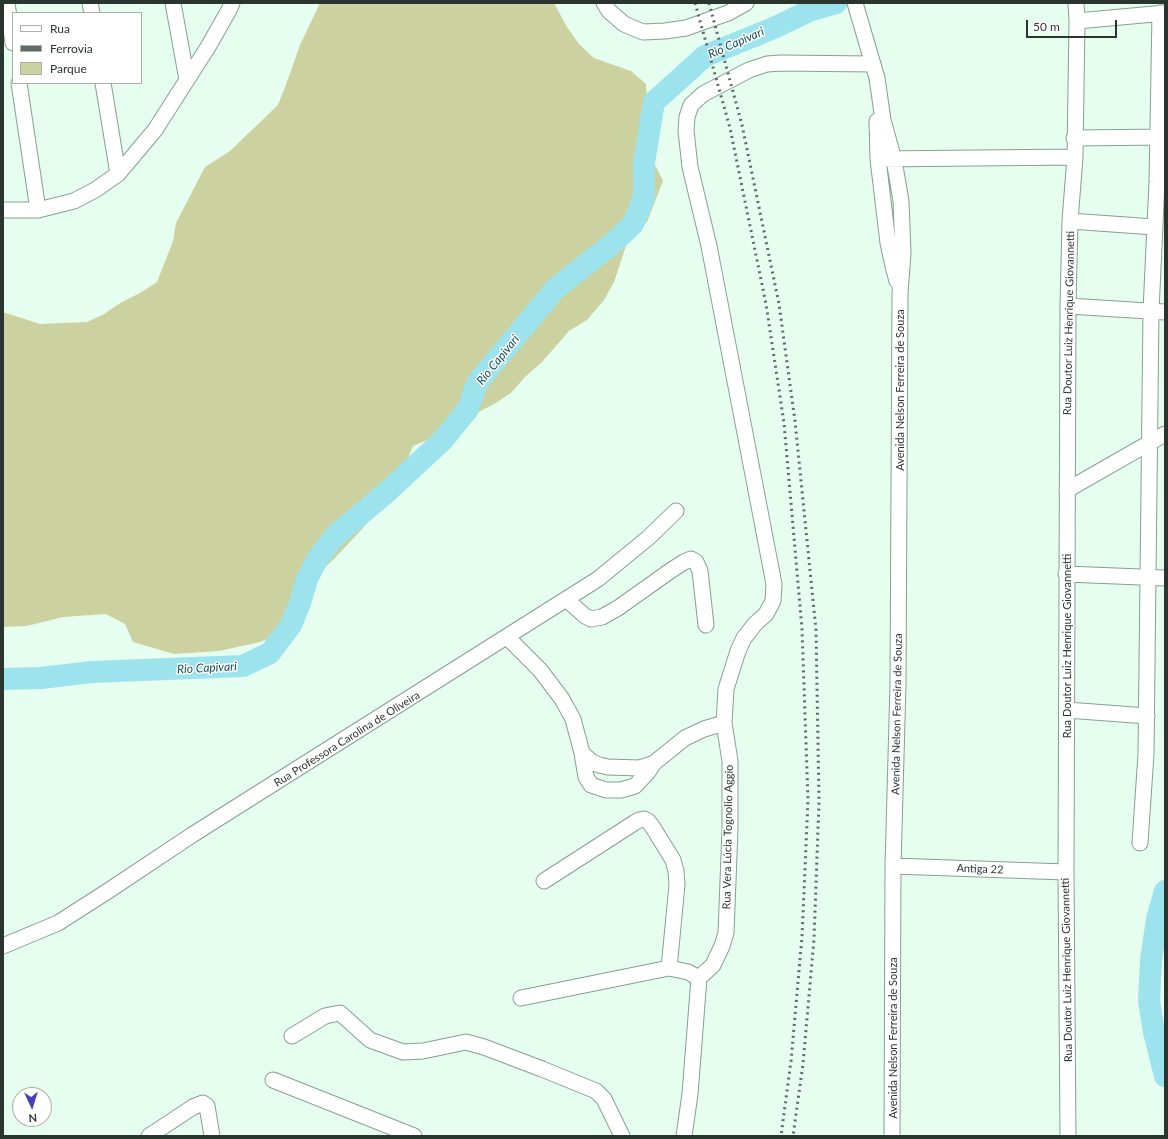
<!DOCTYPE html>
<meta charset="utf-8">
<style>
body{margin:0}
#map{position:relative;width:1168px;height:1139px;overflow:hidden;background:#e5fef0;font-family:Lato,sans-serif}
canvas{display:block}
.frame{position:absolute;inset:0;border:4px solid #2b3530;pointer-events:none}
.legend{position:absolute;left:12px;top:12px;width:130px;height:72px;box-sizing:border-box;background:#fff;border:1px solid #aaaeac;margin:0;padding:5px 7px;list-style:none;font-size:12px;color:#2b3530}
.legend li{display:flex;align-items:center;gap:8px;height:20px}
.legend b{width:20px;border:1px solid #aaaeac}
.north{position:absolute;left:12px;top:1087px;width:40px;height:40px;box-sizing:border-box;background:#fff;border:1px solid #aaaeac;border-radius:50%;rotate:176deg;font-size:11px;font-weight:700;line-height:16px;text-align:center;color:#2b3530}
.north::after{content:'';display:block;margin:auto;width:14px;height:18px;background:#4342b8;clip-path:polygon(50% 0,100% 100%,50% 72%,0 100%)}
.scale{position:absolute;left:1026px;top:20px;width:91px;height:18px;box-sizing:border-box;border:2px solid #2b3530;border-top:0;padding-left:5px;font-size:12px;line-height:14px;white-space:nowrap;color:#2b3530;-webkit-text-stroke:3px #fff;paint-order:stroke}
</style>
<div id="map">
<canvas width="1168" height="1139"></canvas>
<div class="frame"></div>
<ul class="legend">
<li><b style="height:5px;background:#fff"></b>Rua</li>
<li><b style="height:5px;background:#5d6b64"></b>Ferrovia</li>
<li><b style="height:11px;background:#cbd29f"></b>Parque</li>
</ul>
<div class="north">N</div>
<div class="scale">50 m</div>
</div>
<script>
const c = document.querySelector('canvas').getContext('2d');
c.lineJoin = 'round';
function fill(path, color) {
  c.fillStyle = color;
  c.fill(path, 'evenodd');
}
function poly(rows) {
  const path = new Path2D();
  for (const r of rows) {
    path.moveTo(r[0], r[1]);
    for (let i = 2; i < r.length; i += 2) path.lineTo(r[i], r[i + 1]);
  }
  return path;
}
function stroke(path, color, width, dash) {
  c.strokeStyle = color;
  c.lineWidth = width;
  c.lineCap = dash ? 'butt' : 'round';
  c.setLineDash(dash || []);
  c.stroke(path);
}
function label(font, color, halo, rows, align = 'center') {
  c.font = font + ' Lato,sans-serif';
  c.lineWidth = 3;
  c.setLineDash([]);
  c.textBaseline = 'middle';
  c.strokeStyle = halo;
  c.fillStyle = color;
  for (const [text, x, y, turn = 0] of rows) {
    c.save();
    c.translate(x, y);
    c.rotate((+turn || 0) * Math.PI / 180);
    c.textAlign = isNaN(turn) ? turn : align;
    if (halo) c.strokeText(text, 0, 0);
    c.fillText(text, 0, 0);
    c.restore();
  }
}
fill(poly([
 [320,3,554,3,567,27,579,44,594,58,631,71,646,84,649,131,644,145,646,146,663,181,647,222,629,237,614,282,604,300,587,320,569,331,542,362,525,377,511,393,494,404,469,417,444,433,413,446,403,471,386,490,376,509,363,528,335,558,318,574,288,615,278,634,260,642,219,651,174,654,133,642,125,624,106,614,63,617,27,626,3,627,3,312,40,324,87,322,104,314,122,302,140,293,157,282,173,241,176,223,205,167,230,151,278,105,287,82,300,45]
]), '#cbd29f');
stroke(poly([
 [3,679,41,678,92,672,243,666,270,653,291,625,300,603,307,579,318,558,335,536,388,491,442,441,468,409,477,383,556,288,612,244,633,224,644,197,644,163,654,102,705,56,776,27,809,11,836,3],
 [1165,891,1157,919,1151,960,1149,1001,1154,1032,1165,1076]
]), '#9de3ed', 22);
const minor = poly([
 [7,3,13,43],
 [90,3,92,13],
 [173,3,187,80],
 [604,3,609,11,624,24,643,32,665,31,686,28,728,13,746,3],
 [855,3,877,78,883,120,894,160,901,201,903,253,900,293,898,684,893,866,892,1136],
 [1077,21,1165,13],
 [19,83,38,210],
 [103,83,118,174],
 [877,121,878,159,888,243,893,266,897,281],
 [1074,138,1165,137],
 [1075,157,1077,21,1076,3],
 [878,159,1075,157,1070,221,1068,306,1066,872,1068,1136],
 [3,210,38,210,74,201,95,190,118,174,155,130,208,47,229,10,232,3],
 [1070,221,1154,227],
 [1068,306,1165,312],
 [1067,490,1165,434],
 [1066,574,1165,578],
 [566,599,585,616,591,619,602,617,618,608,670,571,684,562,691,559,696,562,700,571,706,625],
 [507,637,540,670,562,699,573,719,582,753,592,762,599,765,608,767,639,768,646,766,654,763,685,738,704,729,724,723],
 [1067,710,1147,716],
 [582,753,586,777,591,785,606,790,621,790,635,786,648,772,654,763],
 [1140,843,1146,754,1151,311,1157,182,1160,13],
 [893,866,1066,872],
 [544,881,634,823,639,820,644,819,648,821,652,826,673,860,676,871,677,885,669,968],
 [3,946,58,923,108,891,192,835,598,579,648,538,676,511],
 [699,978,713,965,722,946,726,933,730,829,730,761,724,723,726,689,738,651,744,638,755,624,766,614,773,601,774,584,709,246,690,167,686,131,687,117,691,105,703,94,749,70,767,64,781,63,873,64],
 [521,998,669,968,688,972,699,978],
 [292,1036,325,1016,340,1013,370,1040,403,1052,423,1051,466,1042,484,1047,542,1069,596,1091,604,1099,622,1136],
 [273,1080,414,1136],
 [149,1136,193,1107,203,1103,207,1106,212,1136],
 [684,1136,690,1094,699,978]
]);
stroke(minor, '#879f91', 17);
stroke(minor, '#fff', 15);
stroke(poly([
 [695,3,730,128,766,304,784,423,802,629,808,800,802,937,791,1061,781,1136],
 [709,3,742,125,779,304,795,421,816,630,819,802,814,939,803,1064,793,1136]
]), '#5d6b64', 3, [2, 4]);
label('11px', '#2b3530', '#fff', [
 ["Rua Doutor Luiz Henrique Giovannetti",1069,323,-89],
 ["Avenida Nelson Ferreira de Souza",900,390,-90],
 ["Rua Doutor Luiz Henrique Giovannetti",1067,646,-90],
 ["Avenida Nelson Ferreira de Souza",897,714,-89],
 ["Rua Professora Carolina de Oliveira",347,739,-32],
 ["Rua Vera Lúcia Tognolio Aggio",728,837,-89],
 ["Antiga 22",980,869,2],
 ["Rua Doutor Luiz Henrique Giovannetti",1067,970,-91],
 ["Avenida Nelson Ferreira de Souza",893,1038,-90]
]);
label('italic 12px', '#104e55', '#fff', [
 ["Rio Capivari",736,43,-24],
 ["Rio Capivari",498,360,-51],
 ["Rio Capivari",207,668,-3]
]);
</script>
